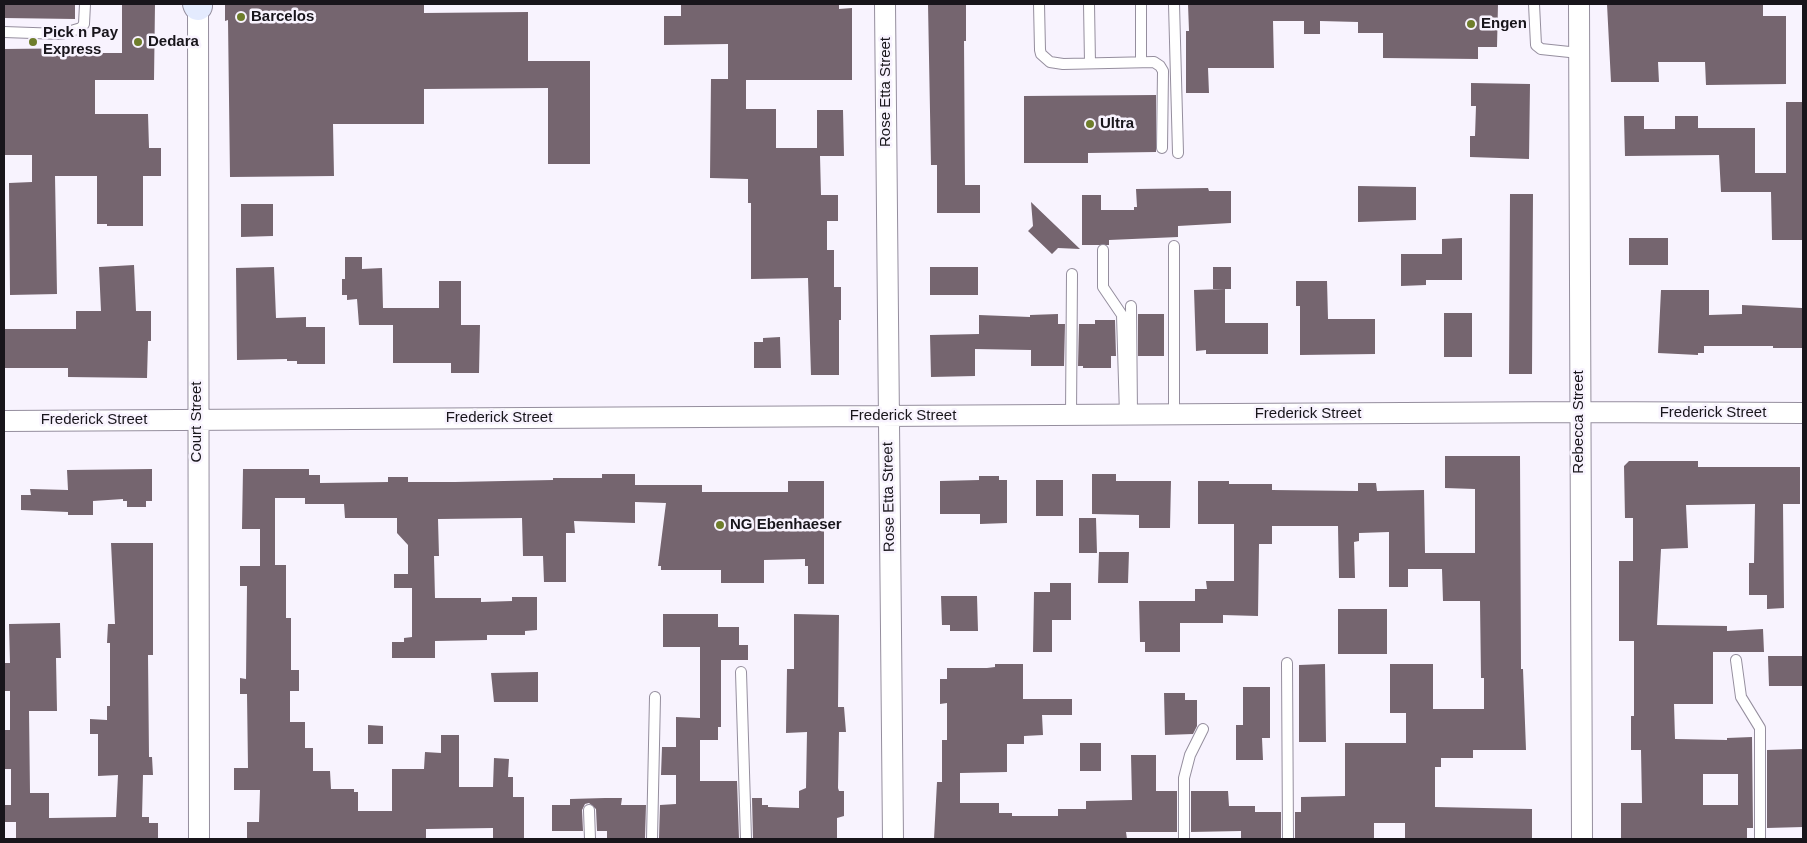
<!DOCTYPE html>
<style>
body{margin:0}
#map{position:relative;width:1807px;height:843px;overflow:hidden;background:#f8f3fe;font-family:Arial,sans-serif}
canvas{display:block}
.frame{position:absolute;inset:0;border:5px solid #18151b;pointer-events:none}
</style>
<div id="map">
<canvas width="1807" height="843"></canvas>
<div class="frame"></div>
</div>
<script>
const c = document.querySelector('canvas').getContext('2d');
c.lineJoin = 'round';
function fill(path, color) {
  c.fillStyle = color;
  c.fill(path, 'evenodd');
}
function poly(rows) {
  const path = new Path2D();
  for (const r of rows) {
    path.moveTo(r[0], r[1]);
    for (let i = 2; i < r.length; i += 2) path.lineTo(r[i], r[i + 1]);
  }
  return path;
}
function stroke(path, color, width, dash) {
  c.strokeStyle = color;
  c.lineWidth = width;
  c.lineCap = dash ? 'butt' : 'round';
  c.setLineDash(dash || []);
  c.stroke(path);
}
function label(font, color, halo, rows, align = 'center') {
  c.font = font + ' Arial,sans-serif';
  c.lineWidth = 5;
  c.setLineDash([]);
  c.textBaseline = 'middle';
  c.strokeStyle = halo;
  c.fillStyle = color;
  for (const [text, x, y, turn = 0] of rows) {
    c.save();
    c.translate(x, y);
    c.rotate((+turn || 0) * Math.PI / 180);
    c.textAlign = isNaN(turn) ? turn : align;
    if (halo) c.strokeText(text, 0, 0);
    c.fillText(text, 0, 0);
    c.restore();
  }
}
fill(poly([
 [4,4,75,4,75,19,4,18],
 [122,4,155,4,154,80,95,80,95,114,148,114,149,148,161,148,161,176,143,176,143,226,107,226,107,224,97,224,97,176,55,176,57,294,10,295,9,183,32,182,32,155,4,155,4,49,95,48,95,53,122,53],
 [225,4,424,4,424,13,528,12,528,61,590,61,590,164,548,164,548,88,424,89,424,124,333,124,334,176,230,177,228,20,225,21],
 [681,4,839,4,839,9,852,8,852,80,746,80,746,109,776,109,776,148,817,148,817,110,843,110,844,156,820,156,821,195,838,195,838,221,827,221,827,250,834,250,834,287,841,287,841,320,839,320,839,375,811,375,808,278,751,279,751,203,748,203,748,179,710,178,711,79,728,79,728,44,664,45,664,16,681,16],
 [928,4,966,4,966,41,964,41,965,185,980,185,980,213,937,213,937,165,931,165],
 [1188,4,1498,4,1497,47,1478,47,1478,59,1383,58,1383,33,1358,33,1358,22,1320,21,1320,34,1304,34,1304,21,1273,21,1274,68,1208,68,1209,93,1186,93,1186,31,1189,31],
 [1607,4,1763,4,1763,16,1786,16,1786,84,1706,85,1705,62,1658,62,1659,82,1611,82],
 [1471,83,1530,84,1529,159,1470,157,1470,136,1475,136,1476,106,1471,106],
 [1156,95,1156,152,1088,153,1088,163,1024,163,1024,96],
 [1786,102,1803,102,1803,240,1772,240,1771,192,1721,192,1719,155,1625,156,1624,116,1644,116,1644,129,1675,129,1675,116,1698,116,1698,128,1755,128,1755,173,1786,173],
 [1358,186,1416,187,1416,220,1358,222],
 [1208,188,1209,191,1231,191,1231,223,1178,226,1178,237,1109,240,1109,245,1082,245,1082,195,1101,195,1101,210,1134,210,1134,207,1137,207,1136,189],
 [1510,194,1533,194,1532,374,1509,374],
 [1031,202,1080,249,1058,248,1052,254,1028,231,1033,226],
 [241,204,273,204,273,236,241,237],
 [1462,238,1462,280,1426,280,1426,285,1401,286,1401,254,1442,254,1442,239],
 [1629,238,1668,238,1668,265,1629,265],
 [345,257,362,257,362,269,382,268,383,308,439,308,439,281,461,281,461,325,480,325,479,373,451,373,451,363,393,363,393,325,359,325,357,299,347,300,347,295,342,295,342,279,345,279],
 [134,265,136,311,151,311,151,341,148,341,147,378,68,377,68,368,4,368,4,329,76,329,76,311,101,311,99,267],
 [274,267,276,318,306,317,306,327,325,327,325,364,297,364,297,361,287,361,287,359,237,360,236,268],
 [930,267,978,267,978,295,930,295],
 [1213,267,1231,267,1231,289,1213,289],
 [1296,281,1327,281,1328,319,1375,319,1375,354,1300,355,1300,306,1296,306],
 [1225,289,1225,323,1268,323,1268,354,1206,354,1206,350,1196,351,1194,290],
 [1661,290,1709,290,1709,315,1742,314,1742,305,1802,308,1803,348,1773,348,1773,346,1704,346,1704,353,1698,353,1698,355,1658,353],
 [1444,313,1472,313,1472,357,1444,357],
 [1058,314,1058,324,1065,324,1064,366,1031,366,1031,350,975,349,975,376,931,377,930,335,979,334,979,315,1030,317,1030,315],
 [1138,314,1164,314,1164,356,1138,356],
 [1095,320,1115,320,1116,356,1111,356,1111,368,1083,368,1083,366,1078,366,1079,324,1095,324],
 [780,337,781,368,754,368,754,342,763,342,763,338],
 [1445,456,1520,456,1521,669,1523,669,1526,750,1473,750,1473,758,1441,758,1441,767,1435,767,1435,807,1532,809,1532,839,1405,839,1405,823,1374,823,1374,839,1295,839,1295,812,1301,812,1301,797,1345,796,1345,743,1406,743,1406,713,1390,713,1390,664,1433,664,1433,709,1484,709,1484,678,1481,678,1480,601,1443,601,1442,569,1408,569,1408,587,1389,587,1389,532,1359,533,1359,541,1354,542,1355,578,1339,578,1338,526,1272,526,1272,544,1259,544,1258,616,1223,615,1223,623,1180,623,1180,652,1145,652,1145,642,1140,642,1139,601,1195,601,1195,589,1207,589,1206,581,1234,581,1234,524,1198,524,1198,481,1229,481,1229,484,1272,484,1272,490,1358,491,1358,483,1376,483,1377,491,1424,490,1425,553,1475,553,1475,489,1445,488],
 [1629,461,1698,461,1698,467,1800,467,1800,504,1783,504,1784,608,1767,609,1767,595,1749,595,1749,563,1754,563,1755,504,1686,505,1688,548,1661,549,1657,625,1727,626,1727,631,1763,629,1764,652,1713,652,1713,704,1674,704,1675,739,1727,740,1727,738,1752,737,1753,828,1747,828,1747,839,1621,839,1621,803,1642,803,1641,750,1631,750,1631,716,1634,716,1634,641,1619,641,1619,561,1633,561,1633,518,1625,518,1624,466],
 [1703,774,1738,774,1738,805,1703,805],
 [152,469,152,501,146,501,146,507,127,507,127,501,123,501,123,499,93,501,93,515,68,515,68,512,21,510,21,495,31,495,30,489,68,490,67,470],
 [243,469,309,469,309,475,320,475,320,483,388,482,388,477,408,477,408,482,455,482,553,480,553,478,602,478,602,474,635,474,635,485,702,485,702,492,788,492,788,481,824,481,824,584,808,584,808,566,805,566,805,559,764,560,764,583,721,583,721,570,661,570,661,566,658,566,666,503,635,502,635,523,574,521,575,533,566,533,566,582,544,582,543,556,523,556,522,518,438,519,439,556,434,556,435,598,481,598,481,602,512,601,512,597,537,597,537,630,525,631,525,635,487,635,487,640,435,641,435,658,392,658,392,642,404,642,404,638,412,637,412,588,394,588,394,574,408,574,408,545,397,533,397,518,345,518,344,504,305,504,305,498,275,498,275,565,286,565,286,618,291,618,291,670,299,670,299,691,290,691,290,722,305,722,305,748,313,748,313,771,330,771,331,789,354,789,354,792,358,792,358,811,392,811,392,769,424,769,425,752,441,753,441,735,459,735,459,787,493,787,494,758,509,759,508,777,513,777,513,797,524,797,524,839,493,839,493,828,426,829,426,839,247,839,247,822,259,822,260,790,234,790,234,768,248,768,247,694,240,694,240,678,246,679,247,586,240,586,240,566,260,566,260,529,242,529],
 [1092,474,1116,474,1116,481,1171,481,1170,528,1139,528,1139,515,1092,514],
 [979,476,999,476,999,480,1007,480,1007,523,980,524,980,514,940,514,940,481,979,480],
 [1036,480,1063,480,1063,516,1036,516],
 [1079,518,1096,518,1097,553,1079,553],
 [111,543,153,543,153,655,148,655,149,757,152,757,153,775,143,775,142,817,149,817,149,823,158,823,158,839,16,839,16,822,4,822,4,805,11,805,11,769,4,769,4,730,10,730,10,691,4,691,4,663,10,663,9,624,60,623,61,658,56,658,57,711,29,711,30,793,49,793,49,818,116,817,118,775,98,776,98,734,90,734,90,719,107,720,107,706,110,706,110,643,107,643,108,624,115,624],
 [1099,552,1129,552,1128,583,1098,583],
 [1050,583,1071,583,1071,620,1052,620,1052,652,1033,652,1034,592,1050,592],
 [941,596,977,596,978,631,950,631,950,625,942,625],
 [1338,609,1387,609,1387,654,1338,654],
 [663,614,718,614,718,627,739,627,739,645,748,645,748,660,721,660,721,727,718,727,718,740,700,740,700,781,737,781,739,839,659,838,660,805,676,804,676,775,661,775,662,747,676,747,676,717,700,718,700,647,663,647],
 [794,614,839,615,838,707,844,707,846,732,839,732,838,788,839,791,844,791,844,816,837,818,837,839,753,839,752,798,762,798,762,805,768,805,768,807,799,808,799,791,806,788,807,732,786,733,787,669,794,669],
 [1768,656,1803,656,1803,686,1769,686],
 [995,664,1023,664,1023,699,1072,699,1072,715,1042,715,1043,735,1024,736,1024,744,1007,744,1007,772,960,773,960,803,999,803,999,813,1012,813,1012,816,1058,816,1058,809,1086,809,1086,801,1132,800,1131,755,1156,755,1156,791,1177,791,1177,832,1126,832,1127,839,934,839,937,782,942,782,942,740,947,740,947,703,940,704,940,679,947,679,947,668,987,668,995,667],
 [1325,664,1326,742,1299,742,1299,665],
 [538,672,538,702,494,702,491,673],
 [1243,687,1270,687,1270,738,1262,738,1263,760,1236,760,1236,725,1243,725],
 [1164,693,1185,693,1185,700,1197,700,1197,726,1193,734,1165,735],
 [368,725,383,726,383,744,368,744],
 [1080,743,1101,743,1101,771,1080,771],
 [1803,749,1803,827,1767,828,1767,750],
 [1191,791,1228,791,1229,806,1255,806,1255,812,1281,812,1281,838,1241,839,1241,831,1191,832],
 [605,798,622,798,621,805,646,805,645,838,607,839,607,831,597,831,596,809,589,803,585,804,582,810,583,831,552,831,552,805,570,805,570,799]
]), '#75656f');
const lane = poly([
 [1039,4,1040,50,1041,54,1050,62,1063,64,1154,62,1160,66,1163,71,1162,148],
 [1089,4,1090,63],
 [1141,4,1141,62],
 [1174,4,1178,153],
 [1534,4,1536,45,1541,49,1579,53],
 [4,32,61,34,81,28,84,24,85,4],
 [1103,250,1103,287,1122,315,1125,415],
 [1131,306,1132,414],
 [1174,414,1174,246],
 [1071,415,1072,274],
 [1736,660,1741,697,1760,728,1760,839],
 [1287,663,1288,839],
 [741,672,746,839],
 [589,810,590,839],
 [652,839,655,697],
 [1184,839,1184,778,1190,755,1203,729]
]);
const street = poly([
 [198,4,199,839],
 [885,4,893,839],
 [1579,4,1582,839],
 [4,421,1579,412,1803,413]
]);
const secondary = poly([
 [197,4,198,6]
]);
stroke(lane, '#958e9e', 12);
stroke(street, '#958e9e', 22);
stroke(secondary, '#958e9e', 30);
stroke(lane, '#fff', 10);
stroke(street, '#fff', 20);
stroke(secondary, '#e4ebfe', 28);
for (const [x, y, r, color] of [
 [241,17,5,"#6f7e2c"],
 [1471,24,5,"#6f7e2c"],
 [33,42,5,"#6f7e2c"],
 [138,42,5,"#6f7e2c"],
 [1090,124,5,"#6f7e2c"],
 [720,525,5,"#6f7e2c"]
]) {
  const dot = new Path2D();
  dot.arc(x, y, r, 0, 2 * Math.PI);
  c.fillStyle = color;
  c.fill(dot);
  stroke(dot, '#f8f3fe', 2);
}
label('bold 15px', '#18151b', '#f8f3fe', [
 ["Barcelos",251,17],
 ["Engen",1481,24],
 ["Pick n Pay",43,33],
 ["Express",43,50],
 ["Dedara",148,42],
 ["Ultra",1100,124],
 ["NG Ebenhaeser",730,525]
], 'left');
label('15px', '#18151b', '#f8f3fe', [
 ["Rose Etta Street",886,92,-90],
 ["Frederick Street",1713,413],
 ["Frederick Street",1308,414],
 ["Frederick Street",903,416],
 ["Frederick Street",499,418],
 ["Frederick Street",94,420],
 ["Court Street",197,422,-90],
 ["Rebecca Street",1579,422,-90],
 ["Rose Etta Street",889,497,-91]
]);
</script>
